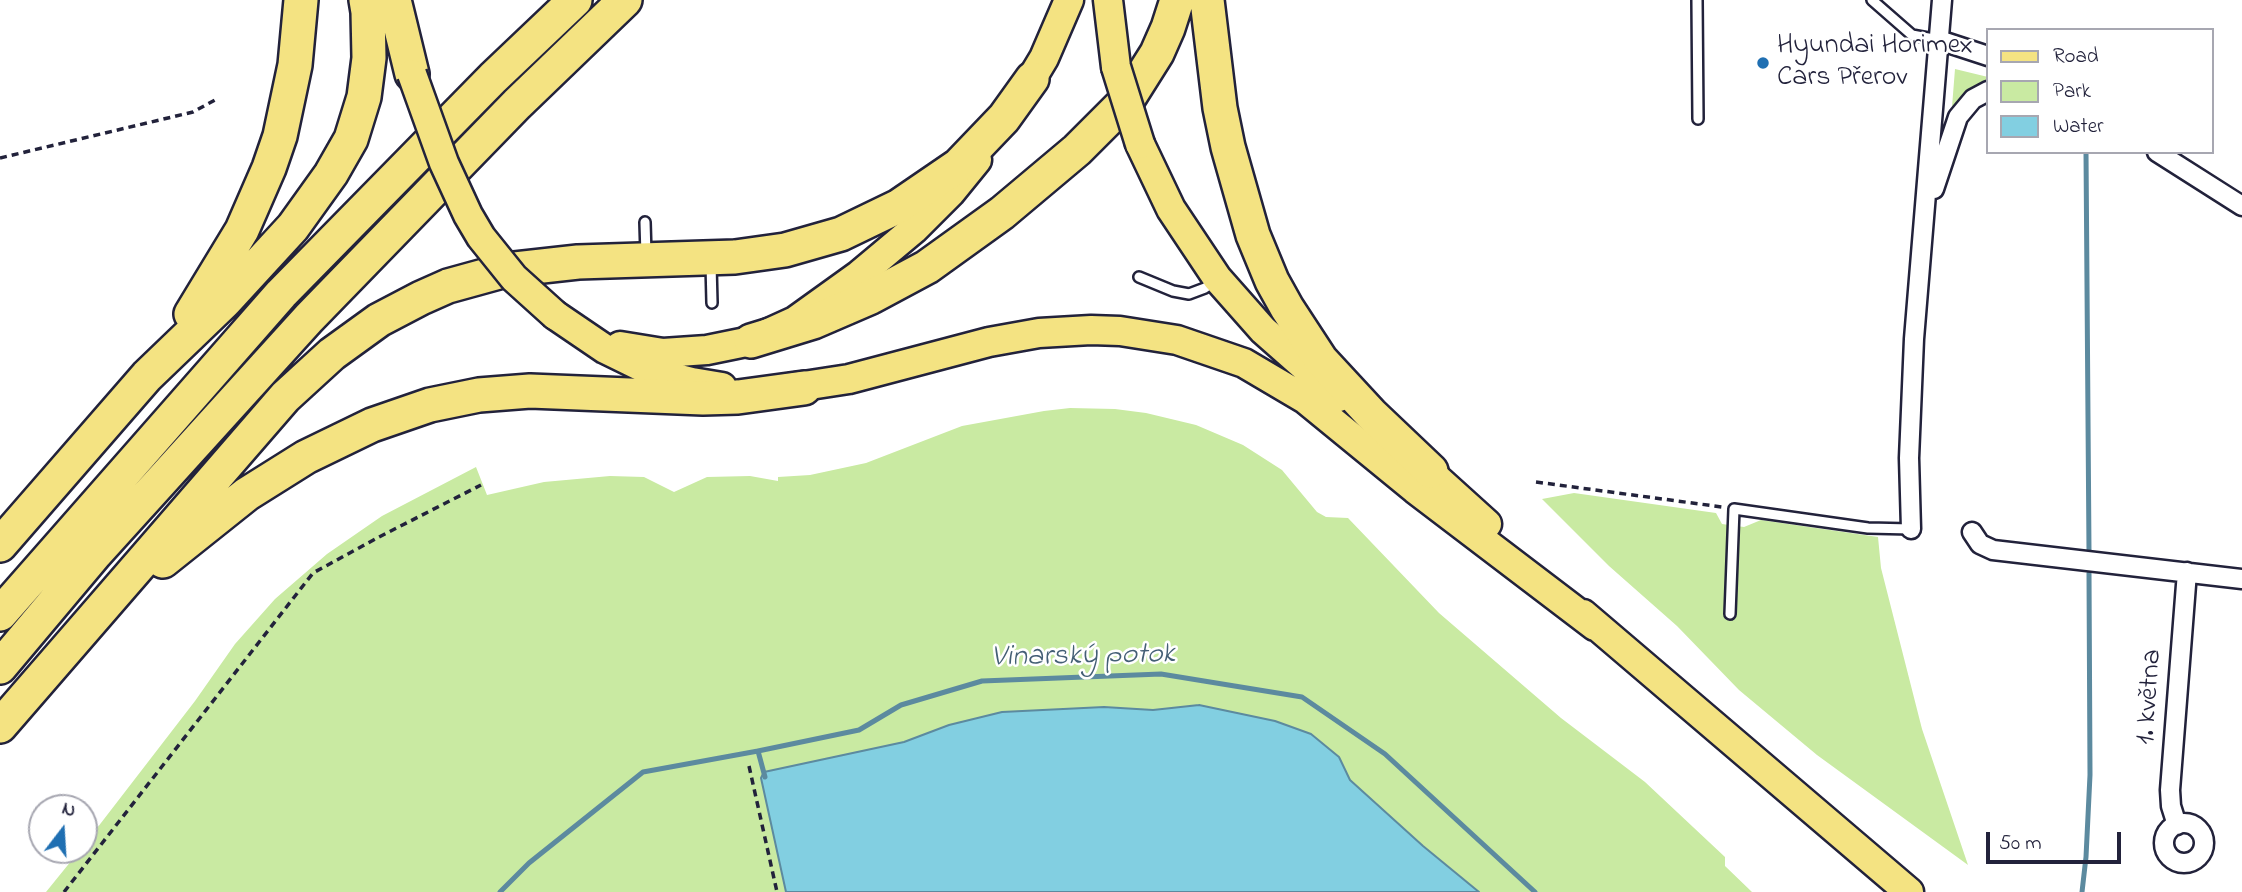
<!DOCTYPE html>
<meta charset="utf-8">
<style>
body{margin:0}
#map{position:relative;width:2242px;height:892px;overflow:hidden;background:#fff;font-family:"Indie Flower",sans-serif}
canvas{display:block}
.legend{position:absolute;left:1986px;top:28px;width:228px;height:126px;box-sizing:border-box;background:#fff;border:2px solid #a7a7b1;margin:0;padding:9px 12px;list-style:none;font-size:21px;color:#22223b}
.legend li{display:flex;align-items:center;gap:14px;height:35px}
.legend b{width:35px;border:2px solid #a7a7b1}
.north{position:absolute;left:28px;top:794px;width:70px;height:70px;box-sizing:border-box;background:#fff;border:2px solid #a7a7b1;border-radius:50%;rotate:17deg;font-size:19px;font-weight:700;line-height:28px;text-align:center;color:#22223b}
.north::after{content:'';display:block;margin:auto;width:24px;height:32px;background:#1f6fb2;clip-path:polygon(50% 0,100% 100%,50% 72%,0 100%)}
.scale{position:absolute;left:1986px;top:832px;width:135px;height:32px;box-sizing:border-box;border:4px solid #22223b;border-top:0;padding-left:9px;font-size:21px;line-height:24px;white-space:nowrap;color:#22223b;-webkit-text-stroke:5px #fff;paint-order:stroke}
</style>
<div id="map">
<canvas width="2242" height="892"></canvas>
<ul class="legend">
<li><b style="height:9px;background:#f4e382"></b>Road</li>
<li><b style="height:19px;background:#c9eaa2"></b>Park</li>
<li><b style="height:19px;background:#82cfe1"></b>Water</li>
</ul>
<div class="north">N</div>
<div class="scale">50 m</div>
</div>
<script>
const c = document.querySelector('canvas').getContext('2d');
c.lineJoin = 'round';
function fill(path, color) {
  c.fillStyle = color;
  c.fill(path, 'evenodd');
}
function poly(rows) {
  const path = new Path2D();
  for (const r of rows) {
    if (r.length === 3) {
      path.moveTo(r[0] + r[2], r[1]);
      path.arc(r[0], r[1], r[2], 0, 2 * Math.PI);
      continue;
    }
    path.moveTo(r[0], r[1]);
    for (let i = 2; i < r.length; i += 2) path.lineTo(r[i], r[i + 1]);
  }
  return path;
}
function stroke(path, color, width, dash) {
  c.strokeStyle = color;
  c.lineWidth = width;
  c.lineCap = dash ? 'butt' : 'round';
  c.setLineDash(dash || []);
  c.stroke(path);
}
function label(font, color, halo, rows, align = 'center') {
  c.font = font + ' "Indie Flower",sans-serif';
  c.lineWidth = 5;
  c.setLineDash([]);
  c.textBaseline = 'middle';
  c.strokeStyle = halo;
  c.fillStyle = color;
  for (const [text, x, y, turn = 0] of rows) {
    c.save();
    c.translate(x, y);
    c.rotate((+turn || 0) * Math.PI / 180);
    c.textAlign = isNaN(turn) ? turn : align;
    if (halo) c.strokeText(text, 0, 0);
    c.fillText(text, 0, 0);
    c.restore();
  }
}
fill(poly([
 [1955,69,1988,77,1988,81,1968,91,1952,107],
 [1070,408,1115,409,1146,413,1196,425,1243,445,1282,470,1317,512,1326,517,1348,518,1439,613,1561,718,1645,782,1725,857,1725,866,1752,892,1479,892,1423,846,1350,780,1339,757,1199,705,1153,710,1104,707,1002,712,949,725,904,742,761,778,786,892,46,892,80,850,84,850,84,845,195,701,235,644,275,599,327,554,382,516,476,467,487,495,544,482,610,476,644,477,674,492,707,477,750,476,778,481,778,477,810,475,866,463,962,426,1044,411],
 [1574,493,1716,513,1722,524,1744,527,1761,520,1878,537,1881,568,1922,729,1968,865,1817,755,1739,690,1677,626,1609,566,1542,499]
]), '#c9eaa2');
const water = poly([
 [1199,705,1275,721,1311,734,1339,757,1350,780,1423,846,1479,892,786,892,761,778,764,772,904,742,949,725,1002,712,1104,707,1153,710,1199,705]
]);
fill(water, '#82cfe1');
stroke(water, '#5c8a9f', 2);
stroke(poly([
 [2086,152,2089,551],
 [765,777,758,751,859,730,901,705,982,681,1161,674,1302,697,1385,754,1535,892],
 [500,892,529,863,643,772,758,751],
 [2082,892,2086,857,2090,775,2089,573]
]), '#5c8a9f', 5);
const lane = poly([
 [1697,0,1698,119],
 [1872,0,1912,35,1939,40],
 [645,222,646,255],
 [711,264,712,303],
 [1139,277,1173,291,1189,294,1205,288,1213,282],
 [1730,614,1734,509,1868,528,1911,529]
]);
const street = poly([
 [1939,40,1988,56],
 [2157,152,2242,206],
 [1934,189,1958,117,1973,99,1988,91],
 [1911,529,1909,458,1914,339,1942,0],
 [1972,532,1980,544,1993,550,2242,579],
 [2184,843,20],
 [2177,825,2171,806,2170,790,2187,572]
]);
const primary = poly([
 [1108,0,1116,67],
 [1020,98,1044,58,1069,0],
 [1140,144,1171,209,1217,278,1263,330,1339,397],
 [555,315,605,349,652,372,692,382,722,387],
 [620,346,663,353,707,350,751,341,795,321,859,275,914,229,951,192,977,160],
 [784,389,849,379,989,342,1039,333,1091,330,1120,331,1177,340,1244,363,1305,399,1415,489,1595,626],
 [1414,458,1487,524],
 [1583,614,1909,892]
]);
const highway = poly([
 [394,0,412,74],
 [1207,0,1220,108,1228,147,1253,235,1272,281,1287,308,1321,360,1371,414,1431,471],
 [191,314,242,230,269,168,280,136,295,65,301,0],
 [751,341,813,322,871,297,927,267,1002,213,1077,150,1128,99,1157,53,1168,28,1177,0],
 [0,545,147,376,225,301,293,227,331,174,351,139,364,97,369,58,368,12,366,0],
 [163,561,247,494,306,457,372,425,430,405,479,395,530,391,703,398,738,397,804,388],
 [0,614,281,294,493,78,575,0],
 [0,667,95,554,309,318,517,104,625,0],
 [0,726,285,397,332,354,379,320,421,298,448,286,506,270,578,262,735,257,785,250,841,234,899,206,959,165,1004,118,1032,79]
]);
stroke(lane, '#22223b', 14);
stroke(street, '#22223b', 23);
stroke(primary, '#22223b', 33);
stroke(highway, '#22223b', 38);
stroke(poly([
 [0,158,193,112,215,100],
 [1536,482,1722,507],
 [749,766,777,892],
 [64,892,313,573,379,537,481,485]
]), '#22223b', 3.5, [7, 5]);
stroke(lane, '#fff', 9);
stroke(street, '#fff', 18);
stroke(primary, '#f4e382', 28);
stroke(highway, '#f4e382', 33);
const primaryBridge = poly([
 [1116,67,1140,144],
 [412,74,444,163,468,215,481,237,514,278,555,315]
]);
stroke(primaryBridge, '#22223b', 33, []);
stroke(primaryBridge, '#f4e382', 28);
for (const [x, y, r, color] of [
 [1763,63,7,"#1f6fb2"]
]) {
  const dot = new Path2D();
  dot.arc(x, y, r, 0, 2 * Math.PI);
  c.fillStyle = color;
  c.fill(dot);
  stroke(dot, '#fff', 2.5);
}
label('28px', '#22223b', '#fff', [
 ["Hyundai Horimex",1777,47],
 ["Cars Přerov",1777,79]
], 'left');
label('28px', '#22223b', '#fff', [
 ["1. května",2151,697,-86]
]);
label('italic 30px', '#445f75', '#fff', [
 ["Vinarský potok",1083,658,-1]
]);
</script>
